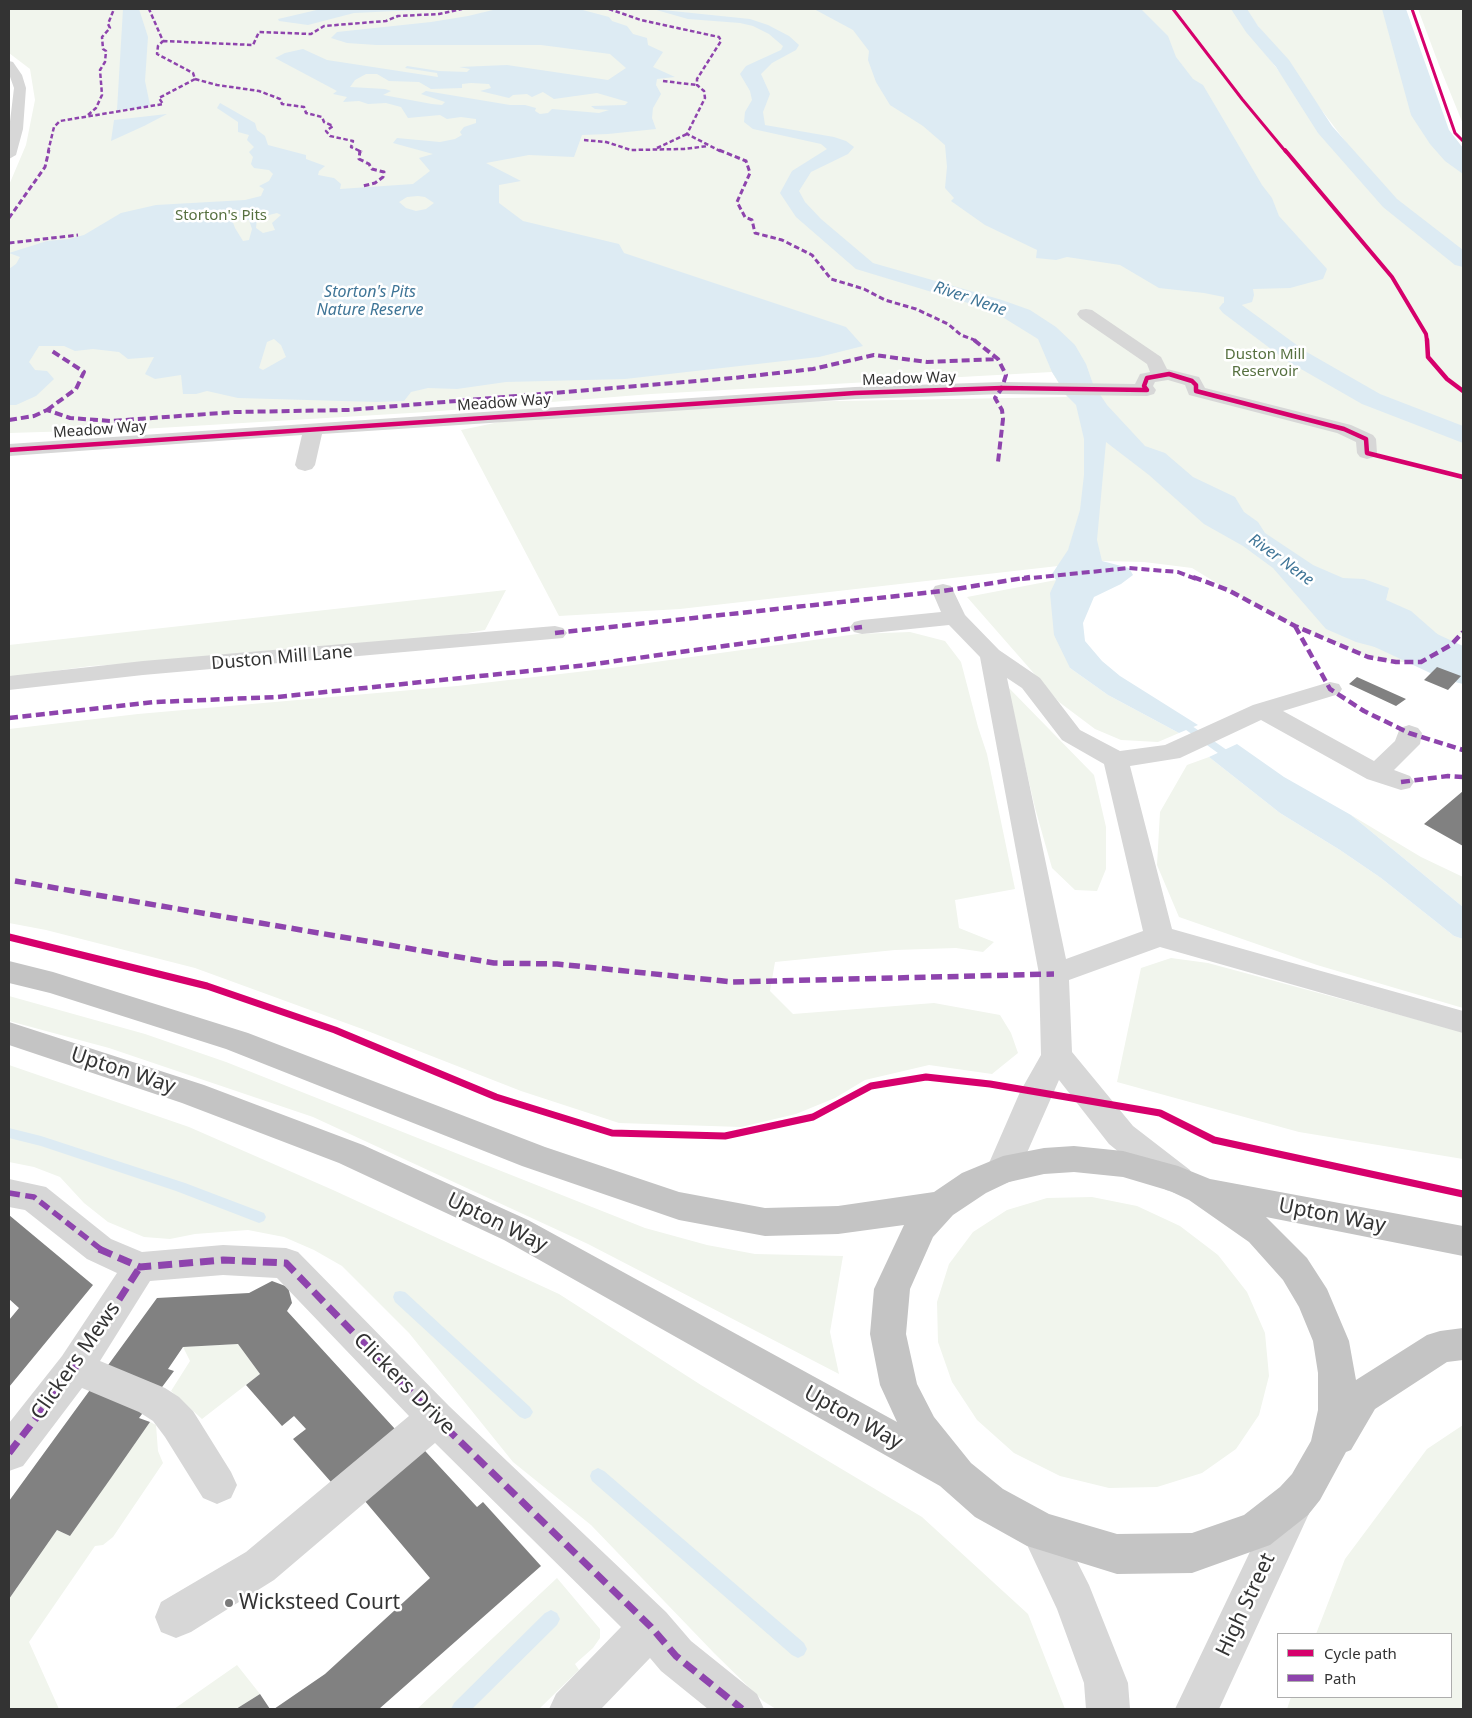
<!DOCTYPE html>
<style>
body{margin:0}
#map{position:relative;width:1472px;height:1718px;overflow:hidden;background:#fff;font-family:"Noto Sans",sans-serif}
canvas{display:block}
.frame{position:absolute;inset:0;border:10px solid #333;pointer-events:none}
.legend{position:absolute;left:1277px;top:1633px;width:175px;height:65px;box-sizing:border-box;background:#fff;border:1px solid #adadad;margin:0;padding:6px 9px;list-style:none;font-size:15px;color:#333}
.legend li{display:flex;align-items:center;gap:10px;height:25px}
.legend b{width:25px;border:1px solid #adadad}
</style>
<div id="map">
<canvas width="1472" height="1718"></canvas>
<div class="frame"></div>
<ul class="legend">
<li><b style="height:6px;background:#d6006c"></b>Cycle path</li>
<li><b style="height:6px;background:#8e44ad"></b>Path</li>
</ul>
</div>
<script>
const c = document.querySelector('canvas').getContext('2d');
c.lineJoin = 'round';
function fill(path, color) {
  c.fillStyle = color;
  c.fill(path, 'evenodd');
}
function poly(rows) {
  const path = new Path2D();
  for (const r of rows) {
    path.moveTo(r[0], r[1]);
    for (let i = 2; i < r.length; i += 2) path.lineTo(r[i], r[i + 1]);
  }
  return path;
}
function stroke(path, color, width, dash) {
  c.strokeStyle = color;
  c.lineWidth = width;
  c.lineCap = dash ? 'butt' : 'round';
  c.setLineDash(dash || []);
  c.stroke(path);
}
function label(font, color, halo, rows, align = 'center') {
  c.font = font + ' "Noto Sans",sans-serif';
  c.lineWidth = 5;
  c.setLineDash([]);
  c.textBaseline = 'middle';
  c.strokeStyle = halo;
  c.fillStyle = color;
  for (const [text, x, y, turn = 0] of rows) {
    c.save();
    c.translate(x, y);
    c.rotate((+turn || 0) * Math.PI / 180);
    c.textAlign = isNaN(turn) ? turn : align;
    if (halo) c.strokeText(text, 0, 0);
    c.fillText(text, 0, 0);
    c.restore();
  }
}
fill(poly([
 [9,9,1232,9,1287,82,1311,119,1350,167,1401,217,1463,267,1463,632,1451,645,1421,662,1396,662,1368,657,1294,626,1228,590,1192,568,1144,562,1102,561,680,609,559,616,461,430,504,421,781,402,1067,397,1052,372,651,394,427,412,142,429,9,433,9,185,26,145,35,100,30,69,9,53],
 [1245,9,1394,9,1405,40,1463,162,1463,254,1395,199,1370,174],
 [1418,9,1463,9,1463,124,1439,65],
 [1056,580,1070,668,1108,695,1179,733,1158,742,1121,740,1095,729,1059,702,967,597],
 [506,590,485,630,438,638,202,659,91,666,9,677,9,645],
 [910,632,945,641,961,662,978,727,987,754,1015,889,955,900,959,928,994,942,983,952,956,948,895,950,775,962,770,991,793,1014,934,1003,1000,1015,1011,1033,1018,1053,992,1074,929,1065,865,1080,835,1098,796,1114,741,1127,619,1123,521,1091,365,1030,195,968,46,930,9,923,9,729,138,714,457,686,612,668,857,634],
 [1007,686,1094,775,1106,827,1106,869,1097,891,1075,890,1052,868,1035,808],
 [1209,757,1280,813,1340,850,1381,878,1454,936,1463,939,1463,1008,1317,965,1179,917,1157,865,1160,812,1187,765],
 [1351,815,1421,857,1463,877,1463,907],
 [1171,958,1208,963,1463,1032,1463,1159,1299,1132,1117,1082,1141,968],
 [9,996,145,1034,226,1062,645,1228,707,1245,755,1254,843,1256,830,1332,839,1374,588,1244,313,1117,109,1048,9,1021],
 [9,1065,189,1127,333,1190,559,1294,701,1385,922,1517,1028,1614,1065,1709,776,1709,763,1701,714,1653,591,1525,513,1462,409,1333,342,1266,314,1250,284,1237,248,1230,195,1234,170,1239,144,1237,108,1222,84,1203,60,1177,34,1167,9,1162],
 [1092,1197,1137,1206,1180,1226,1218,1255,1247,1292,1265,1333,1269,1376,1259,1415,1236,1449,1202,1473,1157,1487,1109,1488,1060,1476,1014,1453,977,1420,952,1382,938,1342,937,1302,949,1264,973,1232,1007,1210,1047,1198],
 [238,1344,260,1374,202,1419,171,1391,190,1361,183,1347],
 [150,1422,156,1425,158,1451,163,1463,113,1537,103,1545,95,1546,29,1642,59,1709,9,1709,9,1599,57,1530,70,1536],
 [1463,1425,1463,1709,1287,1709,1291,1697,1451,1697,1451,1634,1316,1634,1345,1559,1427,1449],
 [557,1578,600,1629,600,1638,593,1648,575,1664,579,1670,539,1709,417,1709],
 [237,1665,260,1694,236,1709,174,1709]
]), '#f1f5ed');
fill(poly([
 [123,9,139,9,148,37,145,81,150,105,147,107,117,110],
 [321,9,439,9,354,13,308,25,279,21,278,19],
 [497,9,579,9,609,17,612,21,627,26,633,34,647,38,648,45,663,52,653,67,675,77,657,79,656,85,661,94,653,108,652,118,656,129,608,134,582,135,574,157,529,155,486,163,521,181,499,185,499,203,523,221,619,244,624,253,846,327,863,346,819,357,625,379,506,382,457,389,428,388,411,392,404,401,377,402,238,398,207,391,196,394,183,394,181,375,155,379,145,374,154,357,128,359,119,352,93,349,75,351,64,346,39,346,29,362,35,370,47,371,54,379,36,396,16,405,9,405,9,269,16,264,20,257,9,253,47,241,69,239,84,235,121,213,156,205,245,200,261,196,264,189,259,186,269,181,273,174,269,170,254,168,251,164,253,157,249,152,254,147,247,140,249,135,238,132,238,122,217,108,220,103,255,123,257,130,265,136,268,145,306,155,306,159,325,166,319,171,318,175,334,178,341,184,340,189,413,184,430,171,419,158,433,154,393,143,397,138,440,142,455,139,462,135,460,132,464,127,476,123,476,119,461,117,447,119,440,115,408,118,401,107,386,103,368,104,359,101,343,102,347,97,333,94,337,91,275,58,285,53,303,49,327,60,438,77,437,73,405,68,407,66,439,71,467,72,470,69,459,67,507,65,608,80,626,68,610,54,541,45,376,45,347,43,331,38,337,32,431,22,468,16],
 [366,74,377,74,389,81,419,82,431,89,462,88,462,84,471,83,489,84,491,88,480,91,509,98,513,95,527,94,532,97,543,92,554,99,597,93,628,102,625,105,591,106,595,109,609,110,599,113,552,109,548,113,540,114,535,111,536,108,525,105,510,105,426,91,421,94,445,102,442,105,432,104,383,95,391,91,385,89,350,87,355,80],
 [418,196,425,197,434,203,426,209,416,211,406,208,399,202,407,197],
 [277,213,281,215,272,223,275,230,263,233,256,228,257,218],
 [238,217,249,220,252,229,249,240,243,241,235,228,232,220],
 [274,339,281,345,286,357,263,370,259,368,267,342],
 [653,9,750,19,768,25,789,36,799,45,796,50,772,63,761,74,770,94,763,112,765,125,834,137,846,141,854,147,848,154,811,172,799,191,805,202,821,219,873,263,1002,300,1030,310,1056,327,1075,345,1086,364,1093,384,1107,405,1145,446,1165,453,1193,477,1235,497,1244,512,1258,522,1265,533,1313,565,1343,578,1364,579,1389,588,1386,600,1411,611,1443,639,1409,656,1356,642,1326,629,1273,568,1243,546,1204,524,1149,475,1106,442,1097,540,1102,561,1129,568,1133,575,1121,584,1094,597,1083,623,1085,641,1102,661,1120,676,1198,725,1179,733,1108,695,1070,668,1054,635,1050,593,1056,580,1052,574,1068,550,1080,510,1084,475,1084,439,1076,405,1068,397,1052,372,1038,339,1004,318,968,303,856,269,796,217,780,193,792,171,827,149,821,144,753,129,744,122,745,112,752,100,750,91,740,74,746,66,781,50,783,46,769,34,753,26,740,23,688,19],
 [814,9,1141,9,1168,36,1176,57,1193,79,1203,85,1262,185,1272,198,1279,216,1327,269,1323,279,1290,288,1253,289,1254,295,1252,302,1231,308,1224,306,1224,297,1204,293,1159,288,1120,265,1067,257,1056,260,1036,258,1037,250,985,225,951,201,954,198,945,188,947,167,945,145,923,126,890,105,876,82,868,60,869,51,853,30],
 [1382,9,1406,9,1449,130,1463,148,1463,174,1445,161,1430,144,1411,115],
 [167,114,144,126,111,141,114,120],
 [1462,652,1463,677,1437,667,1447,660],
 [1237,744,1284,777,1351,815,1463,907,1463,939,1454,936,1381,878,1340,850,1280,813,1209,757]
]), '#ddebf3');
fill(poly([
 [1179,717,1237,757,1238,759,1237,761,1229,761,1175,722,1174,720,1179,717],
 [9,1128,41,1136,185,1183,264,1213,266,1217,264,1221,259,1223,176,1191,41,1146,9,1138,9,1128],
 [400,1291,405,1292,530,1407,533,1412,530,1417,525,1419,520,1417,395,1302,393,1297,395,1292,400,1291],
 [598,1468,604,1471,804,1643,807,1649,804,1655,798,1658,792,1655,592,1481,590,1476,592,1471,598,1468],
 [551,1610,557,1613,560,1619,557,1625,472,1709,451,1709,454,1703,545,1613,551,1610]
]), '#ddebf3');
fill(poly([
 [1231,9,1247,9,1258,26,1289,60,1332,126,1397,199,1463,250,1463,267,1455,265,1383,207,1318,133,1276,67,1246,32,1231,9],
 [1231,301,1239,303,1305,351,1380,394,1463,426,1463,443,1362,404,1287,361,1223,313,1219,308,1223,303,1231,301]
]), '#ddebf3');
fill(poly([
 [1345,591,1364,596,1383,609,1463,646,1463,684,1443,679,1345,633,1326,618,1318,607,1326,596,1345,591]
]), '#ddebf3');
fill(poly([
 [1437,667,1461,676,1448,690,1424,680],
 [1357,677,1406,699,1396,706,1349,684],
 [1463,791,1463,846,1424,824],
 [9,1215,93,1285,9,1387,9,1320,19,1308,9,1299],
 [272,1281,288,1287,292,1303,287,1311,395,1429,401,1425,477,1507,483,1502,541,1566,379,1709,274,1709,325,1674,430,1578,342,1474,331,1482,293,1439,306,1429,294,1416,282,1426,246,1385,260,1374,238,1344,183,1347,168,1369,174,1371,139,1418,150,1422,111,1478,70,1536,57,1530,9,1599,9,1501,157,1298,249,1293],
 [260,1694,270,1709,236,1709]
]), '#818181');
fill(poly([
 [9,61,13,62,22,75,26,88,23,129,16,155,9,159,9,130,14,88,9,74,9,61],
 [1086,309,1092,310,1161,357,1167,369,1199,377,1205,388,1351,425,1373,435,1376,439,1377,453,1374,457,1367,459,1360,457,1357,453,1356,442,1337,433,1189,395,1185,385,1168,380,1155,382,1153,386,1156,390,1154,394,1147,396,1002,394,855,399,322,434,315,465,312,469,305,471,298,469,295,465,302,435,9,456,9,444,855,387,1002,382,1135,384,1140,374,1150,372,1147,364,1080,318,1077,314,1080,310,1086,309],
 [943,584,951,586,965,615,999,650,1040,678,1080,730,1120,751,1165,745,1253,705,1330,682,1339,684,1342,689,1339,694,1283,711,1374,761,1395,741,1400,728,1409,725,1418,728,1422,733,1420,744,1394,770,1410,776,1414,782,1410,788,1401,790,1367,779,1261,720,1180,758,1130,766,1172,929,1463,1011,1463,1033,1160,947,1069,980,1072,1052,1133,1126,1190,1170,1195,1180,1190,1190,1178,1194,1166,1190,1109,1144,1059,1080,1015,1180,1003,1184,991,1180,986,1170,1020,1092,1041,1055,1039,974,980,657,949,625,862,634,854,632,850,627,854,622,862,620,941,612,932,591,935,586,943,584],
 [1007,678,1022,688,1062,740,1104,764,1143,931,1066,959,1007,678],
 [555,626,563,628,567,633,563,638,143,675,9,690,9,676,143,661,555,626],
 [9,1179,46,1187,111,1239,142,1252,223,1245,286,1248,298,1252,449,1406,666,1612,691,1641,757,1694,764,1709,708,1709,661,1671,650,1658,601,1709,549,1709,556,1694,621,1627,435,1443,274,1580,191,1632,176,1638,161,1632,155,1617,161,1602,246,1552,409,1416,277,1278,223,1275,150,1281,100,1361,165,1388,179,1397,193,1411,231,1472,237,1485,231,1498,217,1504,203,1498,165,1437,153,1421,139,1412,82,1388,23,1466,9,1471,9,1423,62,1356,117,1273,87,1259,25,1210,9,1207,9,1179],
 [1292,1488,1306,1493,1312,1507,1219,1709,1175,1709,1278,1493,1292,1488],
 [1041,1512,1055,1518,1089,1585,1128,1683,1130,1709,1086,1709,1084,1683,1057,1609,1021,1532,1027,1518,1041,1512]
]), '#d7d7d7');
fill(poly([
 [9,961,53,972,248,1033,545,1147,679,1192,765,1208,838,1206,934,1192,962,1173,1003,1156,1044,1148,1074,1146,1123,1151,1178,1166,1210,1179,1463,1226,1463,1256,1266,1217,1307,1258,1327,1289,1349,1341,1356,1380,1427,1335,1440,1331,1463,1328,1463,1360,1447,1362,1375,1409,1351,1450,1346,1452,1320,1500,1308,1515,1270,1545,1192,1573,1117,1574,1027,1546,975,1517,940,1486,504,1240,339,1163,182,1103,9,1045,9,1022,204,1085,363,1145,528,1220,897,1422,880,1385,870,1334,874,1289,904,1225,838,1234,765,1236,679,1220,522,1166,226,1049,50,993,9,983,9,961],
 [1074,1172,1123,1177,1170,1191,1189,1200,1249,1242,1283,1280,1299,1307,1313,1341,1318,1373,1318,1410,1311,1441,1292,1474,1280,1487,1244,1515,1192,1533,1117,1534,1049,1514,1003,1489,971,1463,934,1417,917,1384,906,1334,910,1289,933,1237,953,1215,986,1193,1009,1182,1044,1174,1074,1172]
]), '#c4c4c4');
stroke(poly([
 [609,9,641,20,719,37,721,41,697,79,697,85,704,91,705,98,687,134,722,152],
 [163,41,253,45,259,32,311,34,324,26,386,21,398,16,439,14,462,9],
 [195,79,217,85,259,91,280,99,282,104,304,107,306,113,322,117,324,122,333,126,326,131,330,136,353,141,351,147,362,152],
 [663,81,697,85],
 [88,115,96,108,102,95,100,70,105,62,106,51,103,49,102,37,110,28,108,24,114,9],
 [584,140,606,142,631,150,684,149,708,146],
 [657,148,687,134],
 [48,152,54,127,60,121,163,104,159,98,195,79,193,73,157,54,158,46,163,41,149,9]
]), '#8e44ad', 2.5, [4.5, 2.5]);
stroke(poly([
 [360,150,359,159,369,164,372,169,384,172,383,177,375,183,363,186],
 [719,150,746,161,750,173,737,202,745,217,752,220,755,233,782,240,812,255,831,279,864,289,885,300,916,309,948,324,961,335,977,341],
 [9,218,45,167,49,150],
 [9,243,78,235]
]), '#8e44ad', 3, [5.5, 3]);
stroke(poly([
 [974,340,998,359,1006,375,1002,388,995,398,1002,410,1003,419,998,462],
 [47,410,76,389,84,372,52,351],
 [9,420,34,416,47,410,70,418,111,421,235,412,348,410,733,378,813,369,874,355,927,362,998,359],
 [1022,579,1129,568,1178,572,1196,579]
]), '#8e44ad', 4, [8, 4]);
stroke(poly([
 [1193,577,1228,590,1295,626,1368,657,1396,662,1421,662,1451,645,1463,632],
 [1295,626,1330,689,1364,711,1409,733,1463,750],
 [555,633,943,591,1030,577],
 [9,718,155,702,277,697,587,665,862,627],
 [1401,782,1448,776,1463,777]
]), '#8e44ad', 4.5, [9, 4.5]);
stroke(poly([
 [15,881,494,963,557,964,733,982,1054,974],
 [9,1193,34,1197,102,1250]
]), '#8e44ad', 5.5, [11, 5.5]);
stroke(poly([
 [99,1249,140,1267,223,1260,286,1263,436,1418,651,1627,676,1656,742,1709],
 [9,1453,75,1368,140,1267]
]), '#8e44ad', 7, [14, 7]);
stroke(poly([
 [1173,9,1242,99,1286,152],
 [1412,9,1455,133,1463,141]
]), '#d6006c', 3);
stroke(poly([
 [1285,150,1392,277,1426,334,1427,341]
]), '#d6006c', 4);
stroke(poly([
 [1427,340,1428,357,1447,379,1463,391],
 [9,450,855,393,1002,388,1147,390,1144,386,1147,378,1169,374,1192,381,1196,385,1196,391,1344,429,1366,439,1367,453,1463,477]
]), '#d6006c', 4.5);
stroke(poly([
 [9,937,207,986,335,1030,496,1097,612,1133,725,1136,813,1117,871,1086,926,1077,990,1084,1160,1113,1214,1140,1463,1194]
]), '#d6006c', 7);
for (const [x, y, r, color] of [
 [229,1603,5,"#7a7a7a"]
]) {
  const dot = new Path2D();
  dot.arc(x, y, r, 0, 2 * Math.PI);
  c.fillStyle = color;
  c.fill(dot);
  stroke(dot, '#fff', 2);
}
label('15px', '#56703f', '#fff', [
 ["Storton's Pits",221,216],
 ["Duston Mill",1265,355],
 ["Reservoir",1265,372]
]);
label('15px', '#333', '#fff', [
 ["Meadow Way",909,379,-2],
 ["Meadow Way",504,403,-4],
 ["Meadow Way",100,430,-4]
]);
label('italic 16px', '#3f7597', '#fff', [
 ["Storton's Pits",370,292],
 ["Nature Reserve",370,310],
 ["River Nene",970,299,19],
 ["River Nene",1281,560,36]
]);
label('18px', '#333', '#fff', [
 ["Duston Mill Lane",282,658,-5]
]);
label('21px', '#333', '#fff', [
 ["Upton Way",123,1071,18],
 ["Upton Way",1332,1216,11],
 ["Upton Way",497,1223,26],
 ["Clickers Mews",76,1361,-55],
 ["Clickers Drive",404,1384,45],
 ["Upton Way",853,1418,29],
 ["High Street",1246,1605,-65]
]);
label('21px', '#333', '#fff', [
 ["Wicksteed Court",239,1603]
], 'left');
</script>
